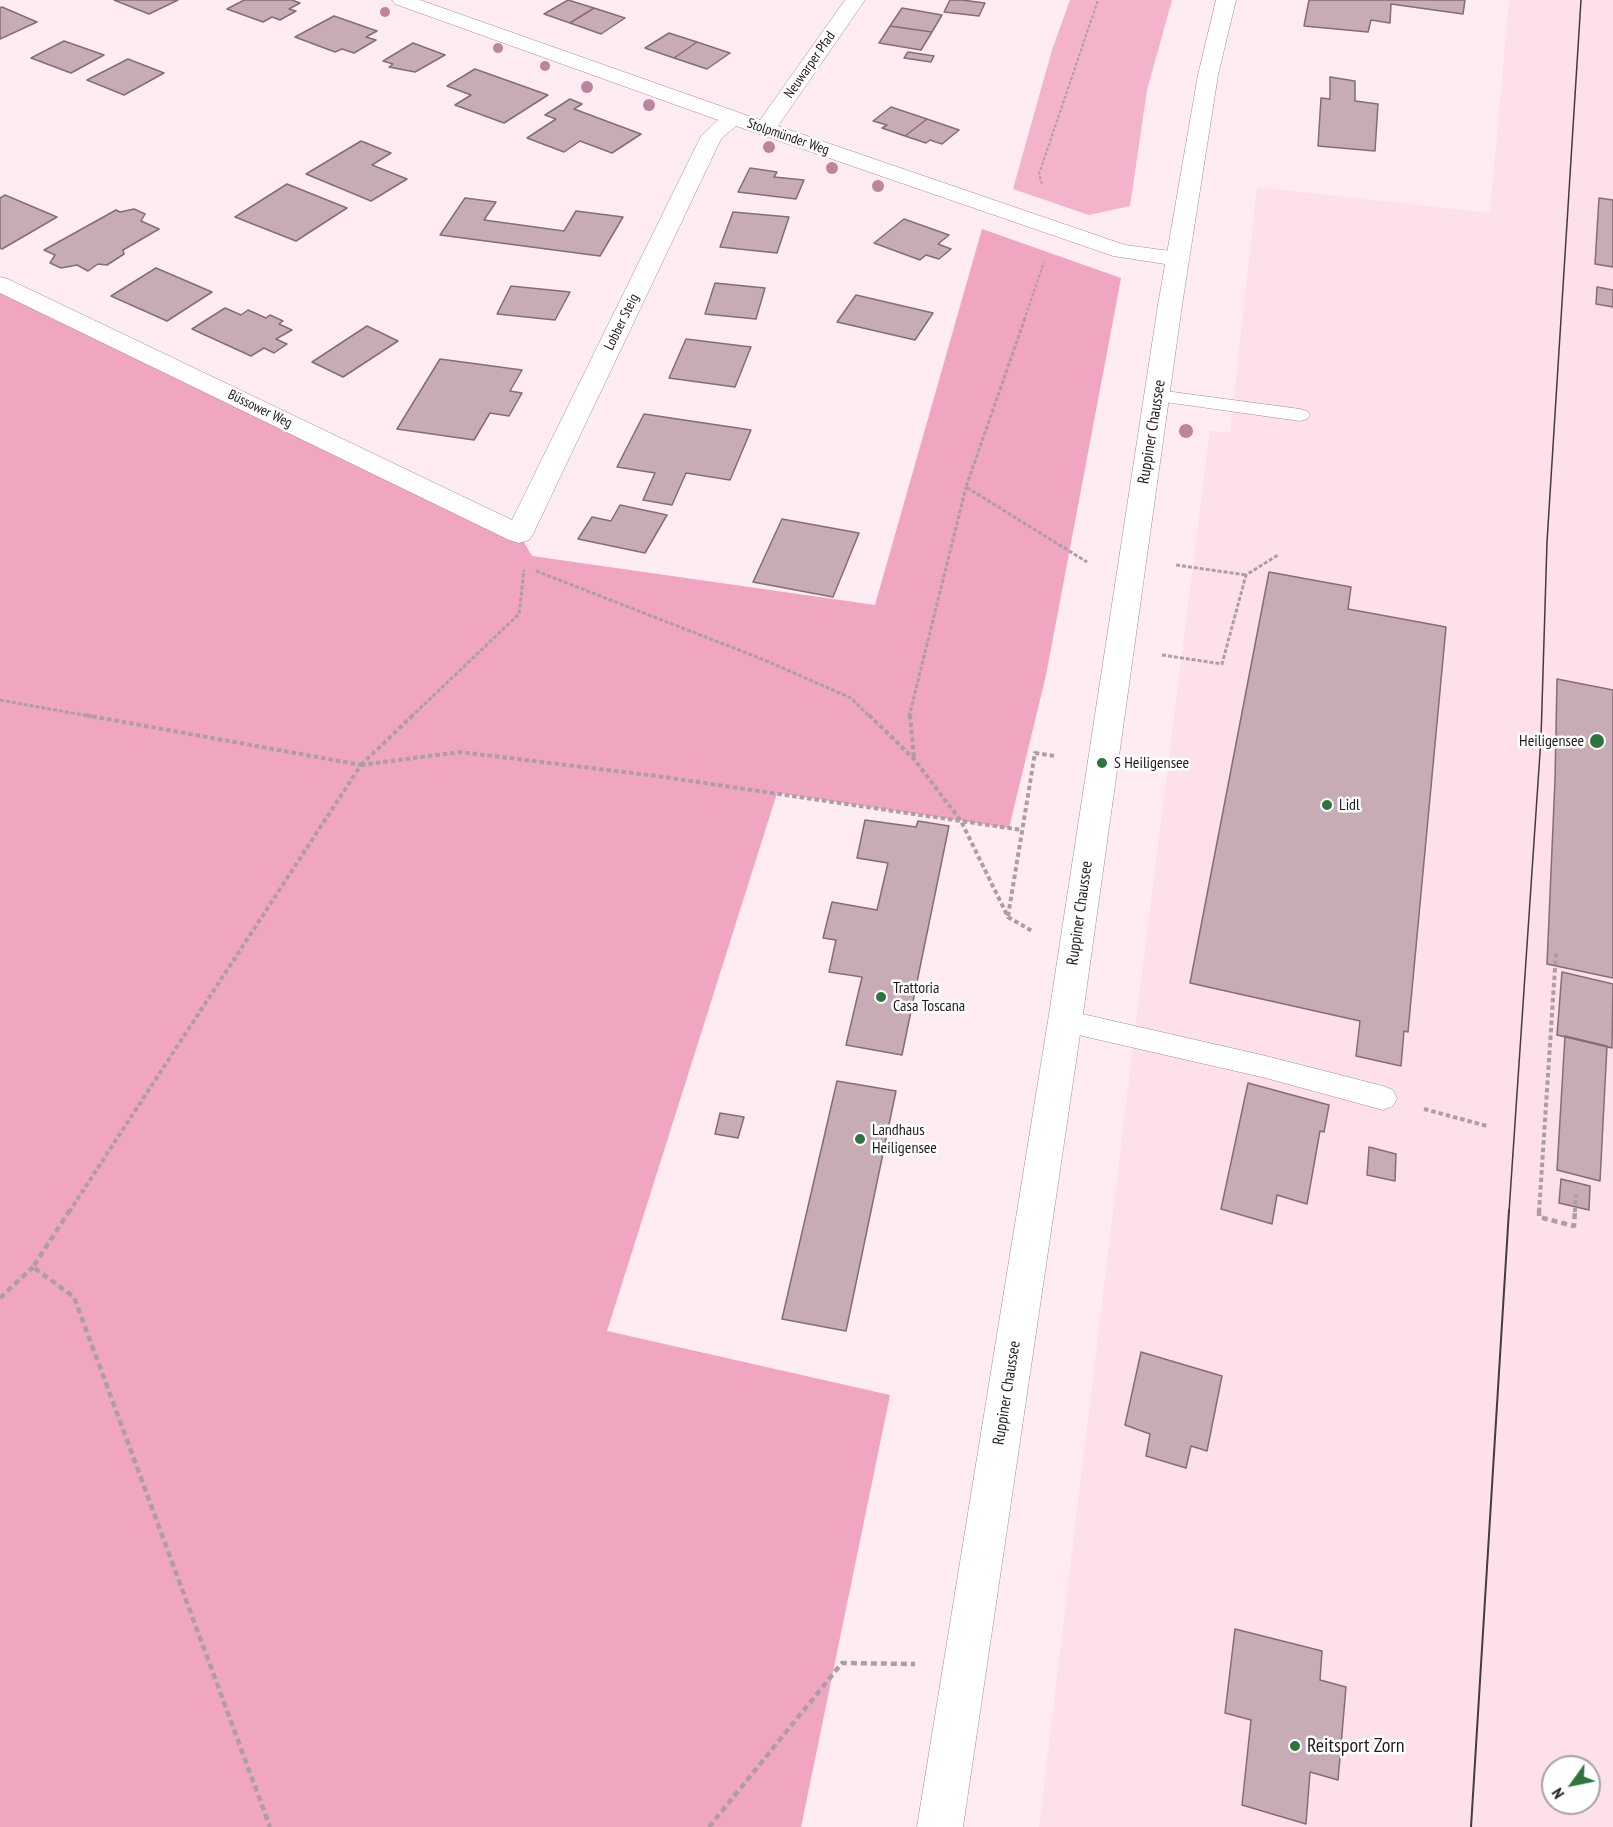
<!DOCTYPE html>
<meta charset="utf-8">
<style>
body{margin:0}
#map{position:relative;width:1613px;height:1827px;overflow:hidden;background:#feecf2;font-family:"PT Sans Narrow",sans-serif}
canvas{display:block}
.north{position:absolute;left:1541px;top:1755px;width:60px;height:60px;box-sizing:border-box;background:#fff;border:2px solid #a7a3a5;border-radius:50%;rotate:237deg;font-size:16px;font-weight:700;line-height:24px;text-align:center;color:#23191d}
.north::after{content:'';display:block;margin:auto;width:21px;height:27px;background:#2f743f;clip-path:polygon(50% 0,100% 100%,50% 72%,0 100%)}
</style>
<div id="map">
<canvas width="1613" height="1827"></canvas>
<div class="north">N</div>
</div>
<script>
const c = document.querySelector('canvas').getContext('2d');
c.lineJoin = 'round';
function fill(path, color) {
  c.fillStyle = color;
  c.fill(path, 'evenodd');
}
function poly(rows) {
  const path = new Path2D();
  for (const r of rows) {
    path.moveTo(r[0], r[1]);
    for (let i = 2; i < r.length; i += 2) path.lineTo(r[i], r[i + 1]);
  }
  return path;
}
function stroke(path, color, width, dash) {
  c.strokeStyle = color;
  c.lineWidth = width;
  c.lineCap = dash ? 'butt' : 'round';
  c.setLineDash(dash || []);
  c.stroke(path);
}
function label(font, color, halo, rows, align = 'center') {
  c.font = font + ' "PT Sans Narrow",sans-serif';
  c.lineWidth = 5;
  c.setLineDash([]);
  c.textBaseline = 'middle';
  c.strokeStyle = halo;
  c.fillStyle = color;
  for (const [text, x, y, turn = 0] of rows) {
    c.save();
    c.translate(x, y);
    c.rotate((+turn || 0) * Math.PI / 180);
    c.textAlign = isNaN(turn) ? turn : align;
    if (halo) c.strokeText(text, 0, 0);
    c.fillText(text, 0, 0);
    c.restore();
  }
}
fill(poly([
 [1509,0,1613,0,1613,1827,1039,1827,1126,1103,1210,430,1230,433,1257,187,1490,213],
 [1553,1767,1589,1767,1589,1803,1553,1803]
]), '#fee0ea');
fill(poly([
 [1070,0,1172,0,1147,90,1130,206,1089,215,1013,189,1052,50]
]), '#f3b4cb');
fill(poly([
 [982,229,1121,278,1046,675,1009,828,777,793,607,1331,890,1395,801,1827,0,1827,0,284,519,534,532,556,875,605]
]), '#f0a5c1');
const building = poly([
 [114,0,178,0,149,14,114,0],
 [244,0,292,0,300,3,289,9,296,11,280,20,272,17,263,22,227,9,244,0],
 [568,0,594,8,570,23,544,14,568,0],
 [950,0,962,0,985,3,979,16,944,12,950,0],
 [1309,0,1465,0,1463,14,1391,4,1390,23,1371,20,1368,32,1304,26,1309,0],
 [2,7,37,22,0,39,0,8,2,7],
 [594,8,625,18,601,34,570,23,594,8],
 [902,8,942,15,932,32,890,26,902,8],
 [334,16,377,31,366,37,376,40,354,53,342,49,335,52,295,37,334,16],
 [890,26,932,32,921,50,879,43,890,26],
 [669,33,697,42,674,58,645,48,669,33],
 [64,41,104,55,71,73,31,58,64,41],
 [697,42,730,53,707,69,674,58,697,42],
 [413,43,445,55,415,72,389,67,393,64,383,61,413,43],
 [908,52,934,56,931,62,904,58,908,52],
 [128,59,164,73,124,95,87,80,128,59],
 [475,69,548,95,504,123,455,105,471,95,447,86,475,69],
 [1330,77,1355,81,1355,101,1378,104,1375,151,1318,146,1321,98,1330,99,1330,77],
 [570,99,582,104,574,109,641,134,612,153,580,141,564,152,527,138,556,119,545,115,570,99],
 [891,107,927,119,905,136,882,128,887,125,873,121,891,107],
 [927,119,959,130,942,144,930,140,926,143,905,136,927,119],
 [361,141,391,153,372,165,407,179,371,201,306,174,361,141],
 [750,168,777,172,774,177,804,180,796,199,738,192,750,168],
 [287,184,347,208,296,241,235,217,287,184],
 [5,195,57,217,2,249,0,248,0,198,5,195],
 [465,198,496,202,484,220,564,231,576,211,623,217,600,256,440,235,465,198],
 [1599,198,1613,200,1613,267,1595,264,1599,198],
 [134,209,145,214,141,221,159,229,123,250,124,254,107,265,98,264,88,271,77,265,61,268,50,263,55,255,44,250,116,210,120,212,134,209],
 [733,212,789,217,777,253,720,247,733,212],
 [904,219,949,235,938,244,951,249,939,259,926,255,920,260,874,243,904,219],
 [156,268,212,292,167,321,111,296,156,268],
 [715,283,765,288,756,319,705,314,715,283],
 [511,286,570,292,555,320,497,314,511,286],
 [1597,287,1613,290,1613,307,1596,304,1597,287],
 [856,295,933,313,915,340,837,322,856,295],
 [225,308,241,315,248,310,266,318,270,315,283,321,279,324,292,330,276,339,287,344,274,353,264,348,251,356,192,329,225,308],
 [367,326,398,341,343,377,312,362,367,326],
 [686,339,751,347,735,387,669,378,686,339],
 [440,359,522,370,510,391,522,393,509,416,490,413,474,440,397,429,440,359],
 [644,414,751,430,730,480,686,473,672,505,643,500,655,473,617,467,644,414],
 [620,505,667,515,645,553,578,539,592,517,611,521,620,505],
 [782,519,859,533,833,597,753,582,782,519],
 [1269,572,1351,587,1348,609,1446,627,1408,1032,1404,1031,1401,1066,1356,1056,1360,1021,1190,983,1269,572],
 [1557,679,1613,690,1613,978,1547,964,1555,780,1557,679],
 [865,820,916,827,918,821,949,826,902,1055,846,1045,862,977,829,972,836,940,823,938,832,902,877,910,888,863,857,858,865,820],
 [1562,972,1613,984,1612,1048,1557,1035,1562,972],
 [1565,1036,1607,1046,1600,1181,1557,1170,1565,1036],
 [837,1081,896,1091,846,1331,782,1319,837,1081],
 [1248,1083,1329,1105,1324,1132,1320,1131,1307,1204,1277,1195,1272,1224,1221,1209,1248,1083],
 [720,1113,744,1117,738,1138,715,1134,720,1113],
 [1369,1147,1396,1154,1395,1181,1367,1175,1369,1147],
 [1561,1179,1590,1186,1589,1210,1559,1203,1561,1179],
 [1141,1352,1222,1376,1207,1451,1191,1446,1186,1468,1146,1456,1150,1434,1125,1425,1141,1352],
 [1235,1629,1322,1651,1320,1680,1346,1687,1338,1780,1310,1772,1306,1824,1242,1805,1251,1720,1225,1713,1235,1629]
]);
fill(building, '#c7acb5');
stroke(building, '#856c75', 1.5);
const service = poly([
 [1158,390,1300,409,1307,411,1310,415,1307,419,1300,421,1151,400,1148,396,1151,392,1158,390],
 [1065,1010,1266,1056,1383,1086,1393,1090,1397,1098,1393,1106,1383,1110,1266,1078,1065,1032,1056,1029,1052,1021,1056,1013,1065,1010]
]);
const minor = poly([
 [392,0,420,0,760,120,845,0,865,0,778,126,1125,245,1178,252,1186,254,1190,259,1186,264,1178,266,1113,256,736,126,721,139,533,534,529,540,519,543,509,540,0,293,0,277,8,279,512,520,701,136,718,120,395,4,392,0]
]);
const secondary = poly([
 [1216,0,1236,0,1218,75,1182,305,1082,1021,963,1827,917,1827,1048,1021,1158,305,1198,75,1216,0]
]);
stroke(service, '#a68c95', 1);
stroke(minor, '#a68c95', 1);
stroke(secondary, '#a68c95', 1);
stroke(poly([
 [1042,184,1039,174,1098,0],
 [1024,320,1044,262]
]), '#ad9ea4', 2, [3, 2]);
stroke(poly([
 [1025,318,966,487,1087,562],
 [1176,565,1246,575],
 [536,571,762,659,851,698,870,717],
 [1162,655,1222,664,1246,575,1278,555],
 [0,700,94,717],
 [411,717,519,614,524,570],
 [909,717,966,487]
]), '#ad9ea4', 3, [4, 2]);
stroke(poly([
 [869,715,914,759,961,821,1008,917,1032,931],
 [910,715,914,758],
 [361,765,460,752,657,776,1022,830],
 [361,765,413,715],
 [1008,916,1035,753,1055,756],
 [1424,1109,1487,1126],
 [69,1212,361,765,85,715],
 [1539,1212,1556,953],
 [1575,1212,1576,1194]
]), '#ad9ea4', 4, [4.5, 3]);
stroke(poly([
 [70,1210,33,1267,74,1297,270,1827],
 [1539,1210,1539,1217,1574,1226,1575,1210],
 [0,1298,33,1267],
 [709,1827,842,1663,915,1664]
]), '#ad9ea4', 4.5, [6, 4]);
fill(service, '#fff');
fill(minor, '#fff');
fill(secondary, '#fff');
stroke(poly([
 [1509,1212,1541,738,1547,542,1581,0]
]), '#453a3e', 1.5);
stroke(poly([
 [1471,1827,1509,1210]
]), '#453a3e', 2);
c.fillStyle = '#bd859d';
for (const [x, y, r] of [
 [385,12,5],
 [498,48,5],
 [545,66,5],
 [587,87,6],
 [649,105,6],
 [769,147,6],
 [832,168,6],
 [878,186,6],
 [1186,431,7]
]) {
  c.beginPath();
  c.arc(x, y, r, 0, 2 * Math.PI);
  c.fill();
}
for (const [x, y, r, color] of [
 [1597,741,8,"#2f743f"],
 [1102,763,6,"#2f743f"],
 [1327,805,6,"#2f743f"],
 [881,997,6,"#2f743f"],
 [860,1139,6,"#2f743f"],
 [1295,1746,6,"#2f743f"]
]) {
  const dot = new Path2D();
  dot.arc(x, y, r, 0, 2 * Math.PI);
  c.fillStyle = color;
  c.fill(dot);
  stroke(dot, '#fff', 2);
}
label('14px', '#23191d', '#fff', [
 ["Neuwarper Pfad",810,65,-55],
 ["Stolpmünder Weg",788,137,19],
 ["Lobber Steig",622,322,-64],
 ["Büssower Weg",260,409,26]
]);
label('16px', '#23191d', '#fff', [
 ["Ruppiner Chaussee",1152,432,-81],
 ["Ruppiner Chaussee",1080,913,-82],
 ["Ruppiner Chaussee",1007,1393,-81]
]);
label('16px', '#23191d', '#fff', [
 ["Heiligensee",1584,741,"right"],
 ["S Heiligensee",1114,763],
 ["Lidl",1339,805],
 ["Trattoria",893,988],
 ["Casa Toscana",893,1006],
 ["Landhaus",872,1130],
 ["Heiligensee",872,1148]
], 'left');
label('20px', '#23191d', '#fff', [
 ["Reitsport Zorn",1307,1746]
], 'left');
</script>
